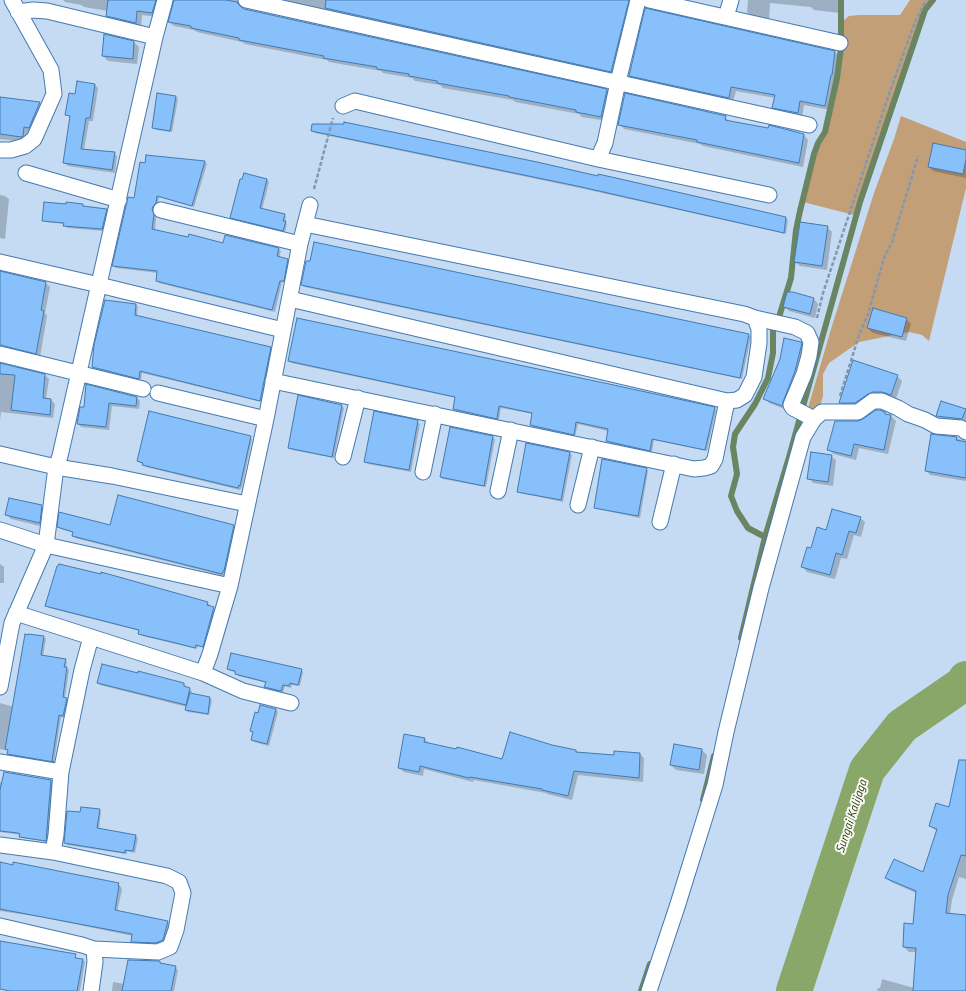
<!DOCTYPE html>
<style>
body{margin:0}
canvas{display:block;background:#c4dbf3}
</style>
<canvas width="966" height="991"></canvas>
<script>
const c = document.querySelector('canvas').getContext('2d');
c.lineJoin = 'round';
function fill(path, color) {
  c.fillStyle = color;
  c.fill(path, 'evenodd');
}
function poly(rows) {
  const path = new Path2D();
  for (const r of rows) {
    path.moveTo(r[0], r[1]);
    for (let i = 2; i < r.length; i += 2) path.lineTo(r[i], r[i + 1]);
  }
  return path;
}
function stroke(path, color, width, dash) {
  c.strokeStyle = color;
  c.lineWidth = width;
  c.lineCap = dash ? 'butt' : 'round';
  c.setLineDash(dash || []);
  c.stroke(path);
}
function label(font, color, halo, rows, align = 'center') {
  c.font = font + ' "PT Sans",sans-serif';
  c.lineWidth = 4;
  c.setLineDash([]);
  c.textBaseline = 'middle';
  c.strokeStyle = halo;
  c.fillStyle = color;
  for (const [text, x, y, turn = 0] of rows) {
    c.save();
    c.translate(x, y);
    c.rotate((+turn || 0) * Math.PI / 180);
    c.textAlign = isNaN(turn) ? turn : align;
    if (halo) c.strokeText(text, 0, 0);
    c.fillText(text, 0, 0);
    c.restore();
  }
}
fill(poly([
 [910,0,931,0,924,9,854,215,803,202,816,154,819,144,827,132,839,78,842,48,842,22,849,16,859,15,900,15],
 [901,116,966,142,966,188,929,341,922,335,909,332,859,342,829,363,823,374,823,395,820,408,815,411,808,408,831,329,874,193,894,139]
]), '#c29f77');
fill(poly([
 [63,0,162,0,157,17,142,15,141,27,112,20,107,16,108,11,84,7,81,5,65,2],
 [174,0,243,0,242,3,242,9,244,10,607,90,611,95,606,121,582,117,579,114,515,102,513,100,443,88,440,85,415,81,412,78,383,73,381,71,329,62,327,60,245,44,242,42,197,32,194,30,174,26,169,22],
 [273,0,614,0,628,2,633,7,616,76],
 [748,0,841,0,840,13,814,10,811,7,770,3,769,21,752,17,747,12],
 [105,35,134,42,139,47,137,64,108,61,103,56],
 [835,52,839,57,836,79,830,110,804,105,802,117,778,112,774,107,775,98,736,91,733,102,634,80,630,75],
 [95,85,98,88,93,121,89,121,84,150,114,153,117,156,115,173,68,166,64,163,71,118,66,114,76,95],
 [176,97,178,99,172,132,156,130,154,128],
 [0,98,40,103,45,108,34,132,29,131,27,142,0,139],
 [725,117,730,122,804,135,808,140,803,167,703,146,700,144,624,129,619,124],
 [312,131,786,218,788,220,786,234,580,188,315,133],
 [966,151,966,178,933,171,929,167],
 [205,162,207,164,194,207,159,197,158,206,154,211,156,218,155,230,189,239,224,244,278,249,281,251,279,258,287,260,290,262,286,283,282,282,275,312,159,283,157,281,158,273,116,268,113,265,134,199],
 [267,179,269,182,262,210,284,215,286,217,285,222,287,224,285,232,233,219,231,217],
 [0,195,5,196,9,199,5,239,0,238],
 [83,205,85,208,106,210,108,212,104,231,67,228,65,224,46,222,43,220],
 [827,227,832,232,827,270,800,266,795,262],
 [315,244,749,335,751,337,742,379,304,287,302,285,311,262],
 [0,272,46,283,50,287,45,313,47,316,40,357,0,350],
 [814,299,818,304,815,318,789,311,784,306],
 [105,301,136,305,138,307,137,316,270,348,272,350,262,402,142,373,141,380,95,369,93,367],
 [906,319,911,324,906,341,873,333,868,328],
 [800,342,805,347,787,410,769,403,765,398],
 [289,361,714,408,716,410,707,451,654,440,652,452,609,443,607,441,608,431,578,424,575,436,533,427,531,425,533,414,501,408,499,420,456,411,454,409,456,398,291,363],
 [0,364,45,375,49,379,46,399,51,400,55,404,53,418,1,412,0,420],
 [897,376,902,381,896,399,860,407,845,407,841,403],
 [87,386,137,398,140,401,139,409,112,406,109,430,81,427,78,424,85,408],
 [942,402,966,410,966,424,942,420,938,416],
 [342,406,344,408,334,458,292,450,289,448],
 [885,413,887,415,891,416,896,421,888,454,859,448,856,460,833,454,829,449,859,422],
 [417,421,420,424,411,472,368,464,365,462],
 [450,428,493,437,495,439,486,487,443,479,441,477],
 [932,435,957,438,966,442,966,481,930,475,926,470],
 [250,437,252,439,242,487,240,490,146,467,144,464,140,463,138,461],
 [570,453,572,455,563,502,520,493,518,491],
 [831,456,836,460,833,486,813,483,809,478],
 [646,469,648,471,640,518,597,509,595,507],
 [41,506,46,511,44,527,11,519,6,514],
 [860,518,865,522,861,537,854,535,847,559,841,558,835,579,807,572,803,567,811,549,827,531],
 [233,526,236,528,226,573,224,573,224,576,75,538,73,535,74,533,61,529,58,527],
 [0,564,4,567,4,583,0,583],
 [207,603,210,605,209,607,216,610,205,648,198,646,197,649,142,636,140,633,140,631,49,608,47,606],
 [29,635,44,637,46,639,43,656,65,659,67,662,66,667,69,670,65,698,69,701,65,718,61,717,54,763,11,756,9,754,9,751,0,749,0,703,14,707],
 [228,669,301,670,303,672,300,686,292,685,291,688,285,686,283,693,268,689,266,687,267,683,238,676,236,672,230,671],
 [138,674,184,684,186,687,192,691,191,694,210,698,212,700,209,715,188,712,186,710,187,707,100,685,98,682],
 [276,709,278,712,269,746,254,742,252,740,253,733,251,731,259,715],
 [424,739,429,743,428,744,502,760,552,746,575,751,578,753,615,756,640,754,644,758,643,782,578,775,572,800,547,794,546,793,474,780,473,782,424,769,423,776,404,772,399,768],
 [674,745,702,750,707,755,704,774,676,770,671,765],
 [966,774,966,879,959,877,952,900,950,914,966,916,966,991,877,991,878,988,880,988,882,979,914,988,917,952,909,952,904,947,914,925,916,893,891,882,886,878,924,873,938,832,930,826,949,809],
 [51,780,53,783,48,842,22,838,21,835,0,832,0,782],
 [99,810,101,812,99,829,136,836,138,838,135,853,127,851,127,854,67,845,65,843,81,813],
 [0,863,118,884,121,887,122,890,117,912,167,922,170,925,165,943,160,945,135,944,132,941,133,936,40,917,0,911],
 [0,942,75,955,77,959,83,960,85,962,80,991,17,991,0,988],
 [160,962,162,964,175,967,178,970,174,991,112,991,113,982,124,984]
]), '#0003');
stroke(poly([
 [779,317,791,278,796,230,800,211,814,154,818,143,825,132,837,78,841,48,841,0],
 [765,537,748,528,737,511,731,496,737,474,733,447,735,434,755,404,768,378,773,353,773,330],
 [741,638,765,537,789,457,860,202,925,10,933,0],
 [703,800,714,756],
 [641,991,650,964]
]), '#698561', 6);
stroke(poly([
 [794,991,867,770,902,726,963,684,966,679]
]), '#88a769', 36);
const building = poly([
 [108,0,156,0,152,13,137,11,136,23,106,16,108,0],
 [174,0,226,0,237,2,240,6,244,9,607,89,601,117,576,112,576,110,509,97,509,96,437,83,437,81,409,76,409,74,377,69,377,67,323,58,324,56,239,40,239,38,191,28,191,26,168,22,174,0],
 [326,0,629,0,611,72,325,8,326,0],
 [645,8,835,51,832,75,831,75,825,106,800,101,798,113,772,108,775,95,731,87,729,98,629,76,645,8],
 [104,34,134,41,133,59,102,56,104,34],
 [77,81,95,84,90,118,86,118,81,149,115,152,112,170,63,163,70,116,65,115,69,93,75,94,77,81],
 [157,93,176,96,170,131,152,128,157,93],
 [625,93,726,116,725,120,768,128,769,125,804,134,799,163,697,142,697,140,618,125,625,93],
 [0,97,40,102,29,128,24,127,23,136,21,137,0,134,0,97],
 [344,122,537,162,598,176,598,174,616,178,786,217,784,233,577,186,311,131,312,124,344,124,344,122],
 [933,143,966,150,966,159,963,174,928,167,933,143],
 [146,155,205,161,192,206,157,196,156,203,152,208,154,215,152,229,188,237,189,234,223,243,225,235,279,248,277,256,288,259,284,281,280,281,272,310,156,281,157,271,112,266,128,197,134,198,140,162,145,163,146,155],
 [244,173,267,179,260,208,285,214,283,221,286,221,283,231,230,218,240,179,242,179,244,173],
 [44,202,66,204,66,202,83,204,83,206,107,209,102,229,63,226,64,223,42,221,44,202],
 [800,222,828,226,822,266,794,262,800,222],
 [314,242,749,334,740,378,301,285,306,261,310,261,314,242],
 [0,271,46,282,41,310,44,311,36,354,0,345,0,271],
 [787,292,793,292,814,298,810,314,783,307,787,292],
 [105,300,136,304,135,315,271,347,260,401,140,371,139,379,92,367,94,345,105,300],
 [873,308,907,318,902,337,867,328,873,308],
 [297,318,609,384,715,407,705,450,652,439,650,451,606,441,608,429,576,422,574,435,530,425,532,413,499,406,497,419,453,409,455,397,288,361,297,318],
 [784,338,801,342,802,343,795,371,783,402,782,406,763,399,780,359,784,338],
 [853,360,898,375,891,395,882,392,873,392,868,394,855,403,839,403,853,360],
 [0,363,45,374,43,398,51,399,50,415,11,410,15,375,0,374,0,363],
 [86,384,137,397,136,406,109,403,106,427,77,424,80,407,84,407,86,384],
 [298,395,342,405,332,457,288,448,298,395],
 [941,401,966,409,962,419,936,416,941,401],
 [876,410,880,410,885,412,885,414,891,415,884,450,854,444,851,456,827,450,835,421,858,421,863,419,876,410],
 [149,411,251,436,240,486,239,485,238,488,142,465,143,463,137,461,149,411],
 [374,411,418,420,409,470,364,462,374,411],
 [450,427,493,436,484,486,440,477,450,427],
 [931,434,957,437,956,440,966,442,966,478,925,471,931,434],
 [526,443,570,452,561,500,517,492,526,443],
 [811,452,832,455,828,482,807,479,811,452],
 [602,459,647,468,638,516,594,508,602,459],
 [118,495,234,525,224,571,223,571,222,574,72,536,73,532,57,527,59,512,110,525,118,495],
 [9,498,42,505,40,523,5,515,9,498],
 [832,509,861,517,856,533,849,531,842,555,836,553,830,575,801,567,807,547,811,548,817,527,826,530,832,509],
 [59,564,101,574,101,572,208,602,207,605,214,607,203,647,196,645,195,648,176,643,138,634,139,630,45,606,57,566,58,566,59,564],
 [25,634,28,635,28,634,44,636,41,655,66,659,64,667,67,667,63,697,67,698,63,716,59,715,58,722,52,761,54,762,7,754,8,750,5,749,25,634],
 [231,653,302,669,298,685,290,683,289,686,283,685,281,691,264,687,266,682,235,674,235,671,227,669,231,653],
 [102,664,138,673,138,671,184,683,184,686,190,688,186,705,97,683,102,664],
 [190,693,210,697,208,714,185,710,190,693],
 [260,705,276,709,267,744,251,740,253,732,250,731,255,712,258,713,260,705],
 [510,732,552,745,576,750,576,752,614,755,614,751,640,753,639,778,574,771,568,796,542,790,542,789,470,777,469,778,420,766,419,772,398,768,404,734,425,738,424,742,456,749,457,747,502,759,510,732],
 [674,744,702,749,699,770,670,765,674,744],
 [959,760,966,760,966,856,961,855,948,895,946,913,966,915,966,991,913,991,916,948,903,947,904,923,913,924,916,891,885,878,894,859,923,872,937,829,929,826,936,803,949,807,959,760],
 [4,772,51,780,46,841,19,837,20,834,18,833,0,831,0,790,4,772],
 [81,807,100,809,97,828,136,835,133,851,125,850,125,853,64,843,67,811,80,812,81,807],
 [0,862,13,865,13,862,119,883,118,886,119,886,115,910,168,921,163,940,156,943,131,942,132,934,0,909,0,862],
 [0,941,76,954,75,958,83,959,77,991,10,991,0,989,0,941],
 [128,960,160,961,160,963,176,966,171,991,122,991,128,960]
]);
fill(building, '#87c0fa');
stroke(building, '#447ab0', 1);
const minor = poly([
 [246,0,809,125],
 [649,0,840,43],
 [18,12,33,10,47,11,155,37],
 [726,17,731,0],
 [343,106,355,101,598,159,605,143,618,82,638,0],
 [0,150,11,150,25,146,34,139,54,94,51,70,12,0],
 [598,159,769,195],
 [26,173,119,200],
 [161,210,300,244],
 [0,262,99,285,283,330],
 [290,299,727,401,737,400,745,395,754,377,759,343,759,329,755,318,744,314,305,224],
 [755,318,795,327,807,333,811,342,809,356,804,374,791,405,793,408,814,419],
 [0,354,143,389],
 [273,381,694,469,704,468,711,466,715,459,727,401],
 [158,393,266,419],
 [0,454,56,467,60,456,155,37,165,0],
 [343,457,358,398],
 [423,472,435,414],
 [498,491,511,430],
 [578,505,592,447],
 [660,522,674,464],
 [0,530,46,545,230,586],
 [16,613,91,637],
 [203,673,243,691,291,703],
 [0,687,12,623,46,545,56,467,112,476,247,504],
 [0,762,61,772],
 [0,845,53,852,56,835,61,772,82,670,91,637,203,673,210,654,230,586,266,419,300,244,310,205],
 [53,852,167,876,179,882,183,893,176,930,170,947,158,952,94,949],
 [0,926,82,945,94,949,95,962,91,991],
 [649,991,677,907,715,785,726,732,761,588,803,437,814,419,822,412,858,412,873,401,882,401,898,408,908,414,925,420,936,426,961,428,966,432]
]);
stroke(minor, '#447ab0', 17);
stroke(poly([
 [314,189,333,118],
 [817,318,823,293,890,91,915,22,926,0],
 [840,396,859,335,868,314,884,258,892,242,918,156]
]), '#8198b0', 2.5, [4, 2]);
stroke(minor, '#fff', 15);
label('italic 12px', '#2a4500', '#f9f9f9', [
 ["Sungai Kalijaga",852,816,-72]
]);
</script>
